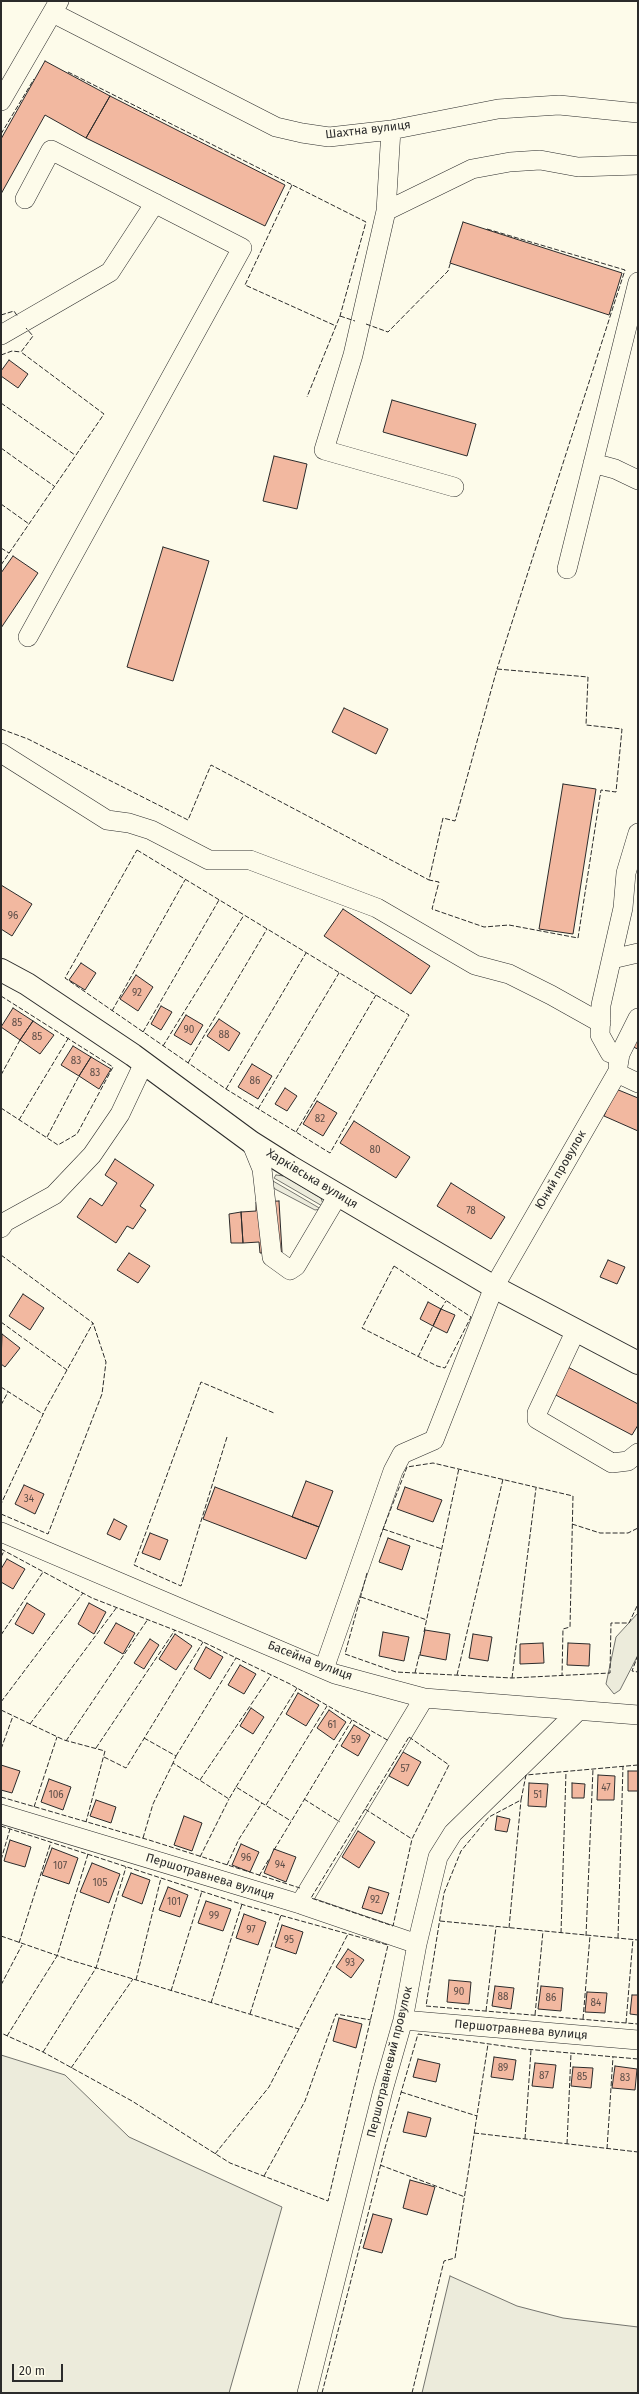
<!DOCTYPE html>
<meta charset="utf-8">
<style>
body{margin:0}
#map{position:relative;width:639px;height:2394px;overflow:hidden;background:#fdfbea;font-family:"Fira Sans",sans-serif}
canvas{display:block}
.frame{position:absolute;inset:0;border:2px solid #2b2b2b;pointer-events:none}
.scale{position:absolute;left:12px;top:2364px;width:51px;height:18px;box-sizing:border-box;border:2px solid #2b2b2b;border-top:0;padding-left:5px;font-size:12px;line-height:14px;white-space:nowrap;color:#2b2b2b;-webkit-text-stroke:3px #fdfbea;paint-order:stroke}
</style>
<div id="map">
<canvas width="639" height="2394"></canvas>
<div class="frame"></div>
<div class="scale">20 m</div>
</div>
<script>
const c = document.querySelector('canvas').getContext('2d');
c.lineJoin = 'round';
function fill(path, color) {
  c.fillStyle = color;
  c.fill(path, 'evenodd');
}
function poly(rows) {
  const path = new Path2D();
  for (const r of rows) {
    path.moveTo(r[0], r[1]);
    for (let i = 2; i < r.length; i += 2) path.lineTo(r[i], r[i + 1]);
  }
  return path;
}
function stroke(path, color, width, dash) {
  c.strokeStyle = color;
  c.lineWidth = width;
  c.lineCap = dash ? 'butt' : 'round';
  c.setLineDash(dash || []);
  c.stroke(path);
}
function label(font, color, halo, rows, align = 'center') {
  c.font = font + ' "Fira Sans",sans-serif';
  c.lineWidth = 3;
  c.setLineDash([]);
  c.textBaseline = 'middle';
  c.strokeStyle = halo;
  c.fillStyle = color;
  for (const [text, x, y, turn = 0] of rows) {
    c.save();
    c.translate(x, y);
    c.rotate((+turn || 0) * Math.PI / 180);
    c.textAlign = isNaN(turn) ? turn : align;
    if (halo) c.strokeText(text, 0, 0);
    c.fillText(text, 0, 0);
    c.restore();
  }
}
const green = poly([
 [276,1175,284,1176,321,1198,324,1207,274,1178,276,1175],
 [273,1181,321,1209,315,1210,275,1189,272,1185,273,1181],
 [638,1613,638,1655,620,1690,614,1694,606,1684,616,1637,638,1613],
 [1,2055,65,2075,129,2137,282,2207,229,2393,1,2393,1,2055],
 [450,2276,517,2306,563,2318,638,2327,638,2393,422,2393,450,2276]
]);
fill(green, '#ecebdb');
stroke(green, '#74746e', 1);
const building = poly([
 [45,61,110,96,86,138,45,115,1,194,1,139,45,61],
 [110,96,285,185,265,226,86,138,110,96],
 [463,222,622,273,609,315,450,263,463,222],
 [9,360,28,374,18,388,1,376,1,371,9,360],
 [392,400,476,424,467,456,383,432,392,400],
 [274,456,307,464,297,509,263,501,274,456],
 [163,547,209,561,173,681,127,667,163,547],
 [13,556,38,573,1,628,1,573,13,556],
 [344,708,388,729,376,754,332,732,344,708],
 [563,784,596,789,573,934,539,929,563,784],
 [1,885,32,904,12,936,1,929,1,885],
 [343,909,430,966,411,994,324,936,343,909],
 [81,963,96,973,85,990,69,980,81,963],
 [136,975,153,987,138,1011,120,999,136,975],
 [161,1006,172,1012,161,1030,151,1024,161,1006],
 [13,1008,33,1021,20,1040,1,1027,13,1008],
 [186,1015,203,1025,191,1045,174,1035,186,1015],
 [219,1019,240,1033,229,1051,207,1036,219,1019],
 [33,1021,54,1035,40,1054,20,1040,33,1021],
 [638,1037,638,1049,633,1047,638,1037],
 [73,1046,91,1057,79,1076,61,1065,73,1046],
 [91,1057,111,1069,99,1089,79,1076,91,1057],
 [252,1064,272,1076,258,1099,238,1087,252,1064],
 [285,1088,297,1096,287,1111,275,1104,285,1088],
 [616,1089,638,1098,638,1131,604,1116,616,1089],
 [317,1101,337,1113,323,1136,303,1124,317,1101],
 [354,1121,410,1157,396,1178,340,1143,354,1121],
 [115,1159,154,1185,140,1206,146,1210,133,1229,127,1226,116,1243,77,1217,90,1198,102,1206,117,1183,105,1175,115,1159],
 [451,1183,505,1217,491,1239,437,1206,451,1183],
 [279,1201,282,1252,260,1253,259,1242,243,1243,241,1212,256,1211,256,1202,279,1201],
 [241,1212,243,1243,231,1243,229,1214,241,1212],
 [129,1253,150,1266,138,1283,117,1270,129,1253],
 [608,1260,625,1267,617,1284,600,1277,608,1260],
 [23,1294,44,1308,30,1330,9,1316,23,1294],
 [428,1302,441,1309,433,1326,420,1319,428,1302],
 [441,1309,455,1315,447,1333,433,1326,441,1309],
 [2,1334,20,1348,5,1367,1,1364,2,1334],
 [564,1365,638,1404,638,1425,632,1435,550,1392,564,1365],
 [306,1481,333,1491,319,1527,292,1517,306,1481],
 [24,1485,44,1494,35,1514,15,1504,24,1485],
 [215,1487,319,1527,306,1559,203,1519,215,1487],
 [405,1487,442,1500,433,1522,397,1509,405,1487],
 [114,1519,127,1526,120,1540,107,1534,114,1519],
 [150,1533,168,1540,160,1560,142,1553,150,1533],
 [388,1538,410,1546,402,1570,379,1562,388,1538],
 [7,1559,25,1569,13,1589,1,1582,1,1569,7,1559],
 [27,1603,45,1614,33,1634,15,1624,27,1603],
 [89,1603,106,1612,94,1634,78,1624,89,1603],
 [116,1623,135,1633,123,1654,104,1643,116,1623],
 [425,1630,450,1634,446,1660,420,1655,425,1630],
 [383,1632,409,1637,404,1661,379,1656,383,1632],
 [175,1634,192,1646,176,1670,159,1659,175,1634],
 [473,1634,492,1637,488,1661,469,1658,473,1634],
 [150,1639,159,1645,144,1669,134,1663,150,1639],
 [543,1643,544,1663,520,1664,520,1644,543,1643],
 [568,1643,590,1644,589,1666,567,1665,568,1643],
 [206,1647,223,1657,210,1679,194,1669,206,1647],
 [240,1665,256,1674,244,1694,228,1685,240,1665],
 [298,1693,319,1705,306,1726,286,1714,298,1693],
 [251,1708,264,1717,253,1734,240,1726,251,1708],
 [329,1710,346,1722,334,1740,317,1728,329,1710],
 [354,1725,370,1735,358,1756,341,1746,354,1725],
 [403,1752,421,1762,408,1786,389,1776,403,1752],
 [1,1765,20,1771,12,1793,1,1790,1,1765],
 [628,1771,638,1771,638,1791,628,1791,628,1771],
 [598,1775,615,1776,614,1800,597,1800,598,1775],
 [49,1779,71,1787,63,1810,41,1802,49,1779],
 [529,1783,548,1784,546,1807,528,1806,529,1783],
 [572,1783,585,1784,584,1798,572,1798,572,1783],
 [96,1800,116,1807,111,1823,90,1816,96,1800],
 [184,1816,202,1823,192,1851,174,1845,184,1816],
 [497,1816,510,1819,507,1832,495,1830,497,1816],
 [358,1831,375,1842,359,1868,342,1857,358,1831],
 [10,1840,31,1847,25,1867,4,1861,10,1840],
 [241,1844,259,1852,250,1872,232,1865,241,1844],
 [52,1848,78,1858,69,1884,42,1875,52,1848],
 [274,1849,296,1857,286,1882,264,1873,274,1849],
 [92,1863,120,1874,109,1903,80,1892,92,1863],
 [131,1873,150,1880,142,1904,122,1896,131,1873],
 [168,1887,188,1895,180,1917,159,1910,168,1887],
 [369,1887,389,1893,382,1914,362,1908,369,1887],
 [206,1901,231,1909,223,1931,198,1923,206,1901],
 [244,1914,266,1922,258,1945,236,1938,244,1914],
 [282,1925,303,1932,296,1954,275,1947,282,1925],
 [348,1949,364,1960,351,1978,336,1967,348,1949],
 [449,1980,471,1982,469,2004,447,2002,449,1980],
 [495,1986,514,1988,511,2009,492,2006,495,1986],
 [541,1986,563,1988,561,2011,538,2009,541,1986],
 [587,1992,607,1993,605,2013,585,2012,587,1992],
 [632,1995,638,1995,638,2015,630,2014,632,1995],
 [339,2018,362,2024,356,2048,333,2041,339,2018],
 [494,2057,516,2060,513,2080,491,2077,494,2057],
 [418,2059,440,2064,436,2082,413,2077,418,2059],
 [535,2063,556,2065,553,2088,532,2086,535,2063],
 [615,2066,637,2069,635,2090,612,2088,615,2066],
 [573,2067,593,2068,591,2088,571,2086,573,2067],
 [408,2112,431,2118,426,2137,403,2132,408,2112],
 [410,2180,435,2187,427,2215,403,2208,410,2180],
 [373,2214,392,2219,382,2253,363,2248,373,2214]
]);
fill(building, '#f2b8a0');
stroke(building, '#2b2b2b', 1);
const minor = poly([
 [53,13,276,127,302,133,329,137,391,130,498,109,559,105,638,113],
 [1,101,59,1],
 [391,130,386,211,353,355,324,450,454,487],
 [25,199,51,150,242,248,28,637],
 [386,211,472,169,510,162,540,160,578,167,638,165],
 [1,335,110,272,155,203],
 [593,463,615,469,638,480],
 [567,569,638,282],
 [1,753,107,820,129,823,151,830,209,860,250,860,377,908,475,965,509,974,551,995,601,1023],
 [612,959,638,953],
 [620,1054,610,1053,600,1035,601,1005,623,908,626,873,638,833],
 [618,1066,620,1054,638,1018],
 [251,1142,262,1169,272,1257,290,1270,296,1266,338,1195],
 [1,1228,5,1222,54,1195,92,1155,120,1114,144,1063],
 [576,1330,537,1413,537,1419,612,1463,628,1461,638,1453],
 [1,1532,335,1674,424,1698,638,1715],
 [324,1669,393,1471,402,1454,434,1440,494,1287,617,1073,638,1083],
 [1,1814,300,1904,417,1944],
 [300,1904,424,1698],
 [403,2020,638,2040],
 [307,2393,383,2090,403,2020,417,1944,438,1857,453,1833,578,1711]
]);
const major = poly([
 [1,970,27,984,133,1055,251,1142,289,1166,494,1287,638,1363]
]);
stroke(minor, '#2b2b2b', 20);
stroke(major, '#2b2b2b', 24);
stroke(minor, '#fdfbea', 19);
stroke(major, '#fdfbea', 22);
stroke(poly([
 [68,72,366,222,340,316,307,397],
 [1,134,34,79],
 [292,185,245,285,336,326],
 [487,229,625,270,497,669],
 [1,315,14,311,18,317],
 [340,316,355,321],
 [366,324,388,332,448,271,451,261],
 [1,355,12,351,21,352],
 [1,403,75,455],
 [1,448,54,486],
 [1,504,29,524],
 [1,548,9,553],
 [1,565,104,414,21,352,33,336,26,328],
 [497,669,588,677,586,725,622,729,616,792,601,790,578,938,509,925,484,927,432,909,439,882,429,880,443,818,455,821,497,669],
 [1,729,28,739,188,820,211,765,429,880],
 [137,850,409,1015,330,1153,226,1089,65,978,137,850],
 [1,996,113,1067,77,1134,58,1145,1,1108],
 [112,1011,185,880],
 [143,1032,219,900],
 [163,1046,244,915],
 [188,1063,267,929],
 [1,1075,20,1040],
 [226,1089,306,953],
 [258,1109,339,973],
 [19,1120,69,1037],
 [296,1132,376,995],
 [47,1137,79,1076],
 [1,1255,93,1323,46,1408,1,1504],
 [394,1266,471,1317,445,1368,437,1366,362,1328,394,1266],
 [441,1309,446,1301],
 [1,1322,67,1370],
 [418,1357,433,1326],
 [1,1387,43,1414],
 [1,1405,8,1392],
 [227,1437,181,1586,134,1565,201,1382,274,1413],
 [1,1514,48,1534,102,1394,106,1362,93,1323],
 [572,1524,600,1533,628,1533,638,1528],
 [383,1529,442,1549],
 [380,1537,407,1467,433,1463,573,1496,570,1627,563,1629,562,1676],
 [1,1549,92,1598,195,1638,290,1684,389,1741],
 [1,1557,4,1551],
 [367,1573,345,1654,396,1672,512,1678,610,1673,611,1623,629,1623,638,1604],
 [361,1597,427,1620],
 [424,1632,459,1468],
 [1,1635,43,1572],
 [638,1655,632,1671,638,1672],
 [415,1673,420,1652],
 [457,1675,503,1479],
 [512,1678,536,1488],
 [1,1702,83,1593],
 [1,1710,64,1740,105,1751,86,1822],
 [30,1724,117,1607],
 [409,1737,449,1765,412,1839,393,1926,311,1898,409,1737],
 [144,1738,176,1756,173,1763,229,1799,236,1787,291,1821],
 [66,1741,148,1619],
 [96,1748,175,1630],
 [1,1749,13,1716],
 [176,1756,236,1658],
 [104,1757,126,1768,203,1642],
 [638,1765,526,1775,521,1800,489,1817,461,1851,444,1893,426,2006,638,2024],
 [200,1780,271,1675],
 [236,1787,297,1688],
 [1,1797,149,1840,300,1888],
 [304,1799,340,1822],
 [266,1805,327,1706],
 [34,1807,57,1737],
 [365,1809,412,1839],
 [1,1826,247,1906,388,1945,328,2201,230,2163,132,2101,43,2052,1,2033],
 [143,1838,153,1804,173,1763],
 [274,1850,352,1720],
 [200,1857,229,1799],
 [1,1860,10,1829],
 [227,1865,239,1839,262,1803],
 [259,1876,269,1859],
 [440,1921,638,1940],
 [509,1928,521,1800],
 [561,1933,566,1772],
 [1,1936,70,1960,299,2029],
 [586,1936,593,1769],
 [618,1938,623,1766],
 [19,1943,51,1842],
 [136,1980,161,1878],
 [1,1985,22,1945],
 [171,1991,202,1891],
 [211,2003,242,1904],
 [486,2011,496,1927],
 [250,2014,281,1915],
 [535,2015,543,1931],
 [583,2019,590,1936],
 [626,2023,633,1939],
 [7,2036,57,1956,88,1854],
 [43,2052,96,1968,126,1867],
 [71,2068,133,1979],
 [401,2092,477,2116],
 [474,2133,638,2152],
 [525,2139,531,2050],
 [567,2144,571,2053],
 [607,2149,613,2057],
 [215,2154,269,2087,348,1934],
 [380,2165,465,2197],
 [264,2176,305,2101,336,2014,371,2020],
 [322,2393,385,2148,418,2034,525,2049,638,2059],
 [412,2393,444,2261,455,2258,488,2044]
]), '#2b2b2b', 1, [5, 2]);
label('10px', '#5d4e48', null, [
 ["96",13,916],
 ["92",137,993],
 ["85",17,1023],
 ["90",189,1030],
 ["88",224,1035],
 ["85",37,1037],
 ["83",76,1061],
 ["83",95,1073],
 ["86",255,1081],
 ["82",320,1119],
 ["80",375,1150],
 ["78",471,1211],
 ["34",29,1499],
 ["61",332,1725],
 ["59",356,1740],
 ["57",405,1769],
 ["47",606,1788],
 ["106",56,1795],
 ["51",538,1795],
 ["96",246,1858],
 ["94",280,1865],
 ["107",60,1866],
 ["105",100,1883],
 ["92",375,1900],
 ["101",174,1902],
 ["99",214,1916],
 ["97",251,1930],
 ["95",289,1940],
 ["93",350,1963],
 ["90",459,1992],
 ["88",503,1997],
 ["86",551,1998],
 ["84",596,2003],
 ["89",503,2068],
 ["87",544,2076],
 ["85",582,2077],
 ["83",625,2078]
]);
label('12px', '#2b2b2b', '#fdfbea', [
 ["Шахтна вулиця",368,130,-7],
 ["Юний провулок",561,1170,-60],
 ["Харківська вулиця",312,1179,31],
 ["Басейна вулиця",310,1661,21],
 ["Першотравнева вулиця",210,1877,17],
 ["Першотравнева вулиця",521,2030,5],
 ["Першотравневий провулок",390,2062,-76]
]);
</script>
